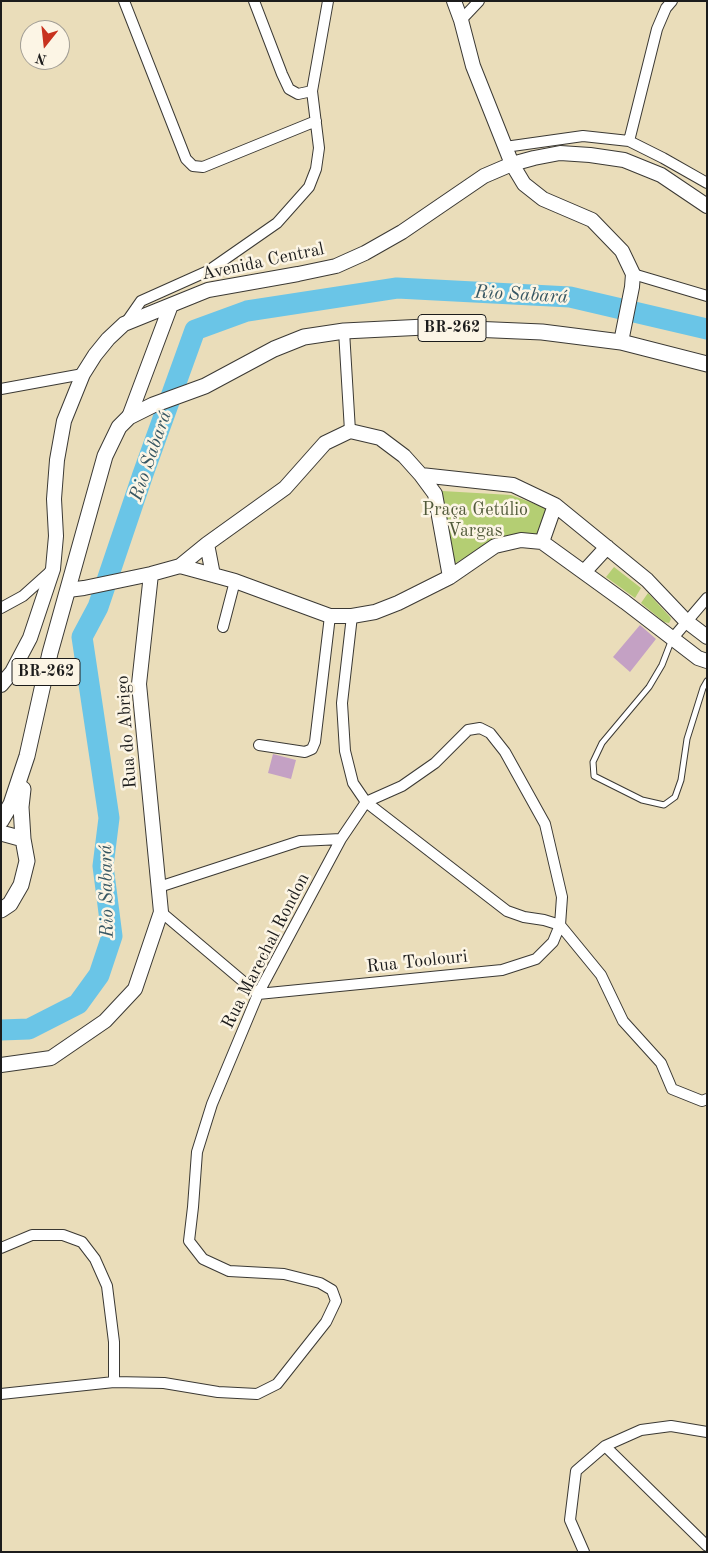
<!DOCTYPE html>
<meta charset="utf-8">
<style>
body{margin:0}
#map{position:relative;width:708px;height:1553px;overflow:hidden;background:#eaddba;font-family:"Old Standard TT",serif}
canvas{display:block}
.frame{position:absolute;inset:0;border:2px solid #1c1c1c;pointer-events:none}
.north{position:absolute;left:20px;top:20px;width:50px;height:50px;box-sizing:border-box;background:#fcf5e5;border:1px solid #a29e95;border-radius:50%;rotate:196deg;font-size:14px;font-weight:700;line-height:20px;text-align:center;color:#1c1c1c}
.north::after{content:'';display:block;margin:auto;width:18px;height:22px;background:#c8321e;clip-path:polygon(50% 0,100% 100%,50% 72%,0 100%)}
</style>
<div id="map">
<canvas width="708" height="1553"></canvas>
<div class="frame"></div>
<div class="north">N</div>
</div>
<script>
const c = document.querySelector('canvas').getContext('2d');
c.lineJoin = 'round';
function fill(path, color) {
  c.fillStyle = color;
  c.fill(path, 'evenodd');
}
function poly(rows) {
  const path = new Path2D();
  for (const r of rows) {
    path.moveTo(r[0], r[1]);
    for (let i = 2; i < r.length; i += 2) path.lineTo(r[i], r[i + 1]);
  }
  return path;
}
function stroke(path, color, width, dash) {
  c.strokeStyle = color;
  c.lineWidth = width;
  c.lineCap = dash ? 'butt' : 'round';
  c.setLineDash(dash || []);
  c.stroke(path);
}
function label(font, color, halo, rows, align = 'center') {
  c.font = font + ' "Old Standard TT",serif';
  c.lineWidth = 5;
  c.setLineDash([]);
  c.textBaseline = 'middle';
  c.strokeStyle = halo;
  c.fillStyle = color;
  for (const [text, x, y, turn = 0] of rows) {
    c.save();
    c.translate(x, y);
    c.rotate((+turn || 0) * Math.PI / 180);
    c.textAlign = isNaN(turn) ? turn : align;
    if (halo) c.strokeText(text, 0, 0);
    c.fillText(text, 0, 0);
    c.restore();
  }
}
fill(poly([
 [442,491,511,495,546,508,547,513,541,539,491,543,454,564],
 [614,567,641,588,635,598,606,577],
 [648,593,670,617,671,619,669,623,664,622,641,603]
]), '#b4ce73');
stroke(poly([
 [1,1030,29,1029,78,1004,99,975,112,936,103,866,109,818,82,637,98,607,143,474,195,330,247,311,397,288,570,297,707,329]
]), '#6ac5e7', 21);
fill(poly([
 [640,625,656,639,630,672,613,657],
 [273,754,296,760,291,779,268,773]
]), '#c4a1c4');
const lane = poly([
 [672,639,662,665,649,687,602,743,593,762,594,776,642,800,664,805,675,797,681,780,687,739,703,688,707,681]
]);
const street = poly([
 [124,1,186,159,193,166,203,167,316,121],
 [254,1,282,74,289,89,298,94,312,91],
 [461,20,479,1],
 [629,141,657,29,666,8,672,1],
 [505,147,583,136,629,141,663,158,707,183],
 [633,274,707,296],
 [125,324,141,301,208,271,277,223,309,187,316,169,319,148,312,91,328,1],
 [344,331,350,431],
 [1,389,83,374],
 [1,608,23,596,52,570],
 [223,627,235,581],
 [672,639,707,598],
 [259,745,305,752,312,749,315,742,330,616],
 [159,887,300,841,341,839],
 [161,912,258,994,502,970,536,959,553,942,560,925,544,920,524,917,507,911,366,802,353,783,345,751,342,703,352,616],
 [1,1248,32,1235,63,1235,82,1242,95,1259,107,1286,114,1342,114,1382],
 [1,1394,114,1382,164,1383,218,1392,257,1394,277,1384,326,1322,336,1301,332,1290,320,1283,284,1274,229,1271,203,1259,189,1241,193,1207,197,1152,212,1104,258,994,341,839,366,802,402,786,435,763,468,730,480,728,490,733,505,752,545,824,562,897,560,925,601,975,623,1021,661,1063,672,1089,702,1101,707,1099],
 [605,1446,707,1546],
 [584,1552,570,1520,576,1471,605,1446,641,1430,671,1426,707,1432]
]);
const secondary = poly([
 [454,1,461,20,473,66,512,164,524,184,543,199,592,220,622,251,633,274,632,287,621,342],
 [129,417,171,305],
 [421,475,513,485,555,505,647,580,686,621,707,637],
 [542,542,555,505],
 [207,544,213,575],
 [180,566,207,544,285,488,325,443,350,431,380,438,404,456,421,475,435,494,450,577],
 [584,572,607,547],
 [68,590,84,588,151,574,180,566,235,581,330,616,352,616,375,612,398,603,450,577,495,546,521,540,542,542,625,602,698,658,707,661],
 [1,685,12,672,30,638,53,569,56,536,54,499,57,460,64,421,83,374,95,355,108,339,124,324,208,290,298,274,336,266,365,253,402,232,484,176,512,164,534,158,560,153,590,155,624,160,661,175,707,206],
 [1,1065,51,1058,105,1021,135,989,161,912,139,684,151,574]
]);
const primary = poly([
 [1,821,11,804,27,756,50,653,105,456,119,427,129,417,153,405,205,386,274,349,304,337,344,331,425,327,542,332,621,342,707,364],
 [1,833,23,839],
 [1,910,10,904,21,885,27,861,23,839,21,807,23,789]
]);
stroke(lane, '#3b3934', 7);
stroke(street, '#3b3934', 12);
stroke(secondary, '#3b3934', 16);
stroke(primary, '#3b3934', 17);
stroke(lane, '#fff', 5);
stroke(street, '#fff', 10);
stroke(secondary, '#fff', 14);
stroke(primary, '#fff', 15);
for (const [x, y, w] of [
 [452,328,68],
 [46,672,68]
]) {
  const box = new Path2D();
  box.roundRect(x - w / 2, y - 13.5, w, 27, 4);
  c.fillStyle = '#fcf5e5';
  c.fill(box);
  stroke(box, '#1c1c1c', 1);
}
label('bold 16px', '#1c1c1c', null, [
 ["BR-262",452,328],
 ["BR-262",46,672]
]);
label('18px', '#1c1c1c', '#fcf5e5', [
 ["Avenida Central",263,262,-12],
 ["Rua do Abrigo",127,732,-94],
 ["Rua Marechal Rondon",266,951,-63],
 ["Rua Toolouri",417,962,-6]
]);
label('18px', '#515a3a', '#fcf5e5', [
 ["Praça Getúlio",475,510],
 ["Vargas",475,531]
]);
label('italic 19px', '#375763', '#fcf5e5', [
 ["Rio Sabará",521,295,3],
 ["Rio Sabará",151,456,-71],
 ["Rio Sabará",107,891,-91]
]);
</script>
